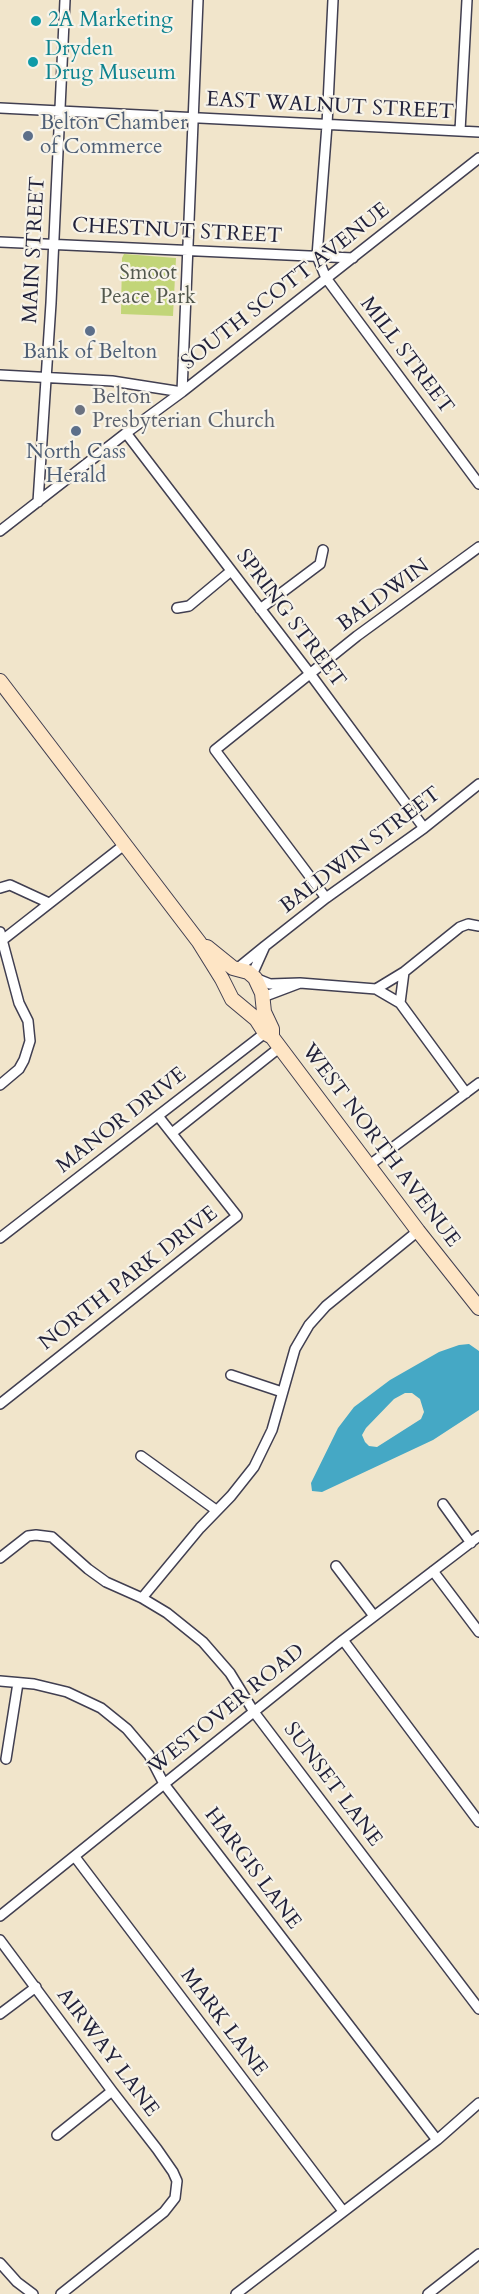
<!DOCTYPE html>
<style>
body{margin:0}
canvas{display:block;background:#f1e5cb}
</style>
<canvas width="479" height="2294"></canvas>
<script>
const c = document.querySelector('canvas').getContext('2d');
c.lineJoin = 'round';
function fill(path, color) {
  c.fillStyle = color;
  c.fill(path, 'evenodd');
}
function poly(rows) {
  const path = new Path2D();
  for (const r of rows) {
    path.moveTo(r[0], r[1]);
    for (let i = 2; i < r.length; i += 2) path.lineTo(r[i], r[i + 1]);
  }
  return path;
}
function stroke(path, color, width, dash) {
  c.strokeStyle = color;
  c.lineWidth = width;
  c.lineCap = dash ? 'butt' : 'round';
  c.setLineDash(dash || []);
  c.stroke(path);
}
function label(font, color, halo, rows, align = 'center') {
  c.font = font + ' Cardo,serif';
  c.lineWidth = 4.5;
  c.setLineDash([]);
  c.textBaseline = 'middle';
  c.strokeStyle = halo;
  c.fillStyle = color;
  for (const [text, x, y, turn = 0] of rows) {
    c.save();
    c.translate(x, y);
    c.rotate((+turn || 0) * Math.PI / 180);
    c.textAlign = isNaN(turn) ? turn : align;
    if (halo) c.strokeText(text, 0, 0);
    c.fillText(text, 0, 0);
    c.restore();
  }
}
fill(poly([
 [124,254,176,258,173,316,121,314,122,258]
]), '#c2d578');
fill(poly([
 [469,1344,479,1351,479,1410,433,1440,322,1492,312,1491,311,1483,338,1428,354,1407,390,1380,439,1352,459,1345],
 [405,1393,412,1393,420,1399,424,1412,421,1419,377,1447,369,1446,365,1442,362,1435,366,1428,394,1399]
]), '#45a8c5');
const minor = poly([
 [333,0,327,125,317,256,326,278,479,484],
 [0,108,479,132],
 [460,131,467,0],
 [0,242,353,258],
 [0,375,112,381,182,392,198,0],
 [126,433,311,675,424,828],
 [38,502,51,303,65,0],
 [0,531,126,433,182,392,479,158],
 [177,608,189,606,231,571],
 [260,609,320,564,323,550],
 [0,888,10,885,49,903],
 [326,898,215,750,357,636,479,547],
 [0,932,19,1003,28,1021,30,1041,24,1060,19,1069,0,1085],
 [0,942,124,845],
 [265,946,326,898,424,828,479,784],
 [238,968,265,946,252,975],
 [255,978,270,984,300,983,263,997],
 [300,983,376,989,400,1003,466,1093],
 [376,989,404,972,460,927,468,924,479,926],
 [400,1003,404,972],
 [172,1133,279,1048],
 [368,1166,479,1083],
 [0,1238,265,1033],
 [231,1375,282,1392],
 [0,1404,237,1216,158,1116],
 [141,1456,216,1510],
 [443,1504,471,1543],
 [0,1558,28,1536,36,1535,52,1537,88,1569,106,1582,142,1598,167,1613,203,1642,230,1673,254,1712,479,2009],
 [336,1566,374,1616],
 [433,1571,479,1632],
 [142,1598,200,1528,231,1496,254,1467,272,1430,295,1349,309,1325,326,1306,418,1231],
 [343,1640,479,1822],
 [0,1681,34,1684,67,1692,101,1708,127,1729,149,1755,164,1784,437,2140],
 [6,1759,18,1683],
 [75,1857,343,2211],
 [0,1916,343,1640,479,1536],
 [0,1940,112,2091,157,2149,173,2172,177,2181,175,2198,164,2212,61,2294],
 [0,2014,36,1987],
 [57,2135,112,2091],
 [0,2263,17,2282,33,2294],
 [236,2294,437,2140,479,2103],
 [428,2294,479,2254]
]);
const secondary = poly([
 [0,681,199,942,222,979,232,999,256,1019,265,1033,272,1037,418,1231,479,1308],
 [207,947,233,968,248,972,255,978,262,993,264,1012,272,1029,272,1035]
]);
stroke(minor, '#413f51', 12);
stroke(secondary, '#413f51', 16);
stroke(minor, '#fff', 9);
stroke(secondary, '#fee5c5', 14);
for (const [x, y, r, color] of [
 [36,21,6,"#0f9aa8"],
 [33,62,6,"#0f9aa8"],
 [28,136,6,"#5c6f8a"],
 [90,331,6,"#5c6f8a"],
 [80,410,6,"#6b7280"],
 [76,431,6,"#5c6f8a"]
]) {
  const dot = new Path2D();
  dot.arc(x, y, r, 0, 2 * Math.PI);
  c.fillStyle = color;
  c.fill(dot);
  stroke(dot, '#f7f3e8', 2);
}
label('21px', '#0d838f', '#f7f3e8', [
 ["2A Marketing",48,21],
 ["Dryden",45,50],
 ["Drug Museum",45,74]
], 'left');
label('21px', '#22223b', '#f7f3e8', [
 ["EAST WALNUT STREET",330,107,3],
 ["CHESTNUT STREET",177,232,3],
 ["MAIN STREET",35,250,-87],
 ["SOUTH SCOTT AVENUE",286,287,-38],
 ["MILL STREET",406,356,53],
 ["BALDWIN",384,596,-36],
 ["SPRING STREET",290,619,53],
 ["BALDWIN STREET",361,851,-37],
 ["MANOR DRIVE",122,1121,-38],
 ["WEST NORTH AVENUE",380,1146,53],
 ["NORTH PARK DRIVE",129,1279,-38],
 ["WESTOVER ROAD",227,1710,-39],
 ["SUNSET LANE",332,1785,53],
 ["HARGIS LANE",252,1869,53],
 ["MARK LANE",223,2023,53],
 ["AIRWAY LANE",107,2053,53]
]);
label('21px', '#4e5e75', '#f7f3e8', [
 ["Belton Chamber",40,124,"left"],
 ["of Commerce",40,148,"left"],
 ["Bank of Belton",90,353],
 ["North Cass",76,453],
 ["Herald",76,477]
]);
label('21px', '#52584d', '#f7f3e8', [
 ["Smoot",148,274],
 ["Peace Park",148,298]
]);
label('21px', '#5b616d', '#f7f3e8', [
 ["Belton",92,398],
 ["Presbyterian Church",92,422]
], 'left');
</script>
